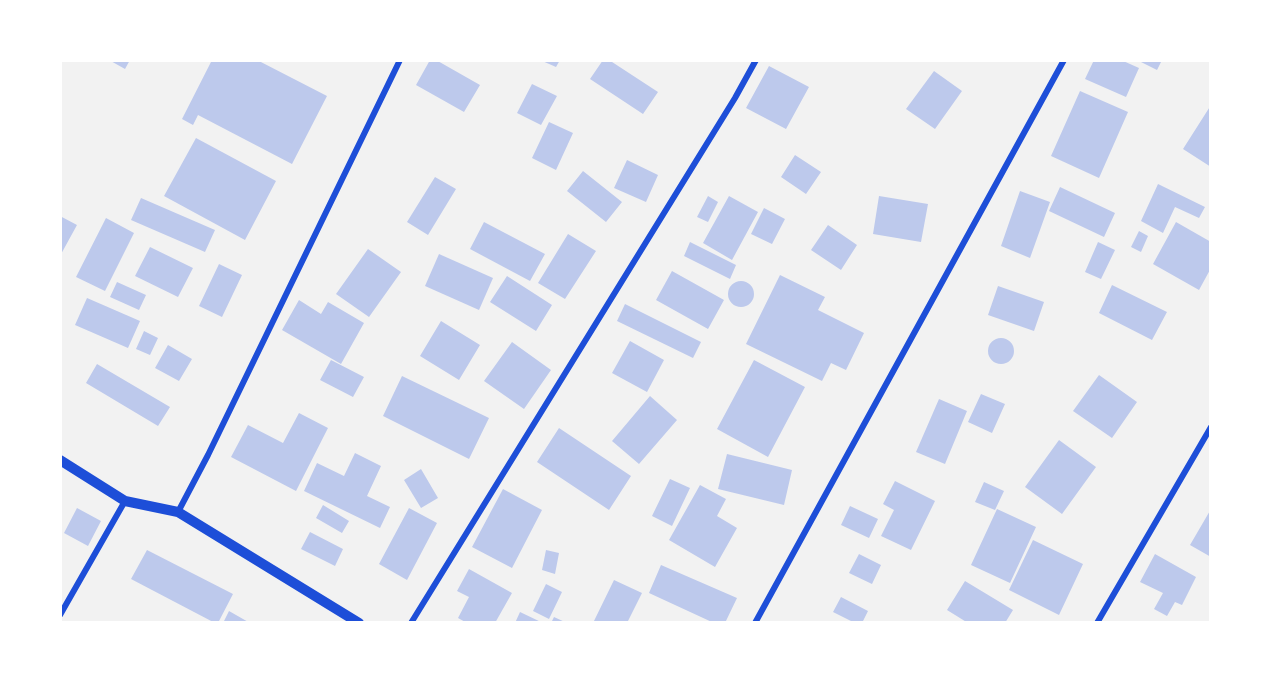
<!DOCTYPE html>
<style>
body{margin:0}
#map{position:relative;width:1271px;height:683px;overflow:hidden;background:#f2f2f2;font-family:Mulish,sans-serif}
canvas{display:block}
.frame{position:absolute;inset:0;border:62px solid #fff;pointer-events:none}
</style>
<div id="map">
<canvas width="1271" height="683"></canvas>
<div class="frame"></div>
</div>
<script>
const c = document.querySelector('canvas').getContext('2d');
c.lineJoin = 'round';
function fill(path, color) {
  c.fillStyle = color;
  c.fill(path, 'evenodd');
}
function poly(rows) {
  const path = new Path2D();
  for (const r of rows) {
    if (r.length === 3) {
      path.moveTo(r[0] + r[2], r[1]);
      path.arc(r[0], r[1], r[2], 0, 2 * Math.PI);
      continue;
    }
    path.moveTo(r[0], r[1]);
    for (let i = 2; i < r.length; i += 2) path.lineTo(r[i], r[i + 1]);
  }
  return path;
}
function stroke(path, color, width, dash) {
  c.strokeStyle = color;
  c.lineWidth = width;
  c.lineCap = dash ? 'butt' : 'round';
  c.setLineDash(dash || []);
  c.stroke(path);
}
fill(poly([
 [109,60,130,60,125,69],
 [212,60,257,60,327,96,292,164,198,115,193,125,182,119],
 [430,60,436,60,480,85,464,112,416,85],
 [540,60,560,60,556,67],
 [603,60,609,60,658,92,643,114,590,79],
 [1094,60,1121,60,1139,68,1126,97,1085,79],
 [1137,60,1162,60,1157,70],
 [769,66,809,87,786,129,746,108],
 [934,71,962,91,935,129,906,109],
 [532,84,557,96,541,125,517,113],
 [1080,91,1128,112,1099,178,1051,156],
 [1211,105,1211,167,1183,149],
 [549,122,573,133,556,170,532,158],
 [196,138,276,181,245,240,164,196],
 [795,155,821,172,806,194,781,177],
 [627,160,658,175,646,202,614,188],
 [583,171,622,202,606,222,567,191],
 [435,177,456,189,428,235,407,222],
 [1158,184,1205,207,1199,218,1175,207,1163,233,1141,221],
 [1060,187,1115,213,1104,237,1049,211],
 [1020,191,1050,202,1030,258,1001,246],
 [708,196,718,202,708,222,697,217],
 [729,196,758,212,732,260,703,243],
 [879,196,928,204,921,242,873,234],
 [141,198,215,230,205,252,131,220],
 [764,208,785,219,772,244,751,234],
 [60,216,77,225,60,256],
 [106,218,134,233,105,291,76,277],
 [484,222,545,254,530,281,470,249],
 [1176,222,1211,242,1211,268,1199,290,1153,264],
 [828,225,857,245,841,270,811,250],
 [1139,231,1148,236,1141,252,1131,247],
 [568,234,596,251,565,299,538,283],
 [690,242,736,265,730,279,684,256],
 [1098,242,1115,250,1101,279,1085,272],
 [150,247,193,268,178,297,135,276],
 [368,249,401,272,369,317,336,294],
 [439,254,493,278,479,310,425,286],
 [219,264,242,275,222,317,199,306],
 [672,271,724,300,708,329,656,300],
 [780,275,825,297,818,310,864,333,846,370,831,363,822,381,746,344],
 [507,276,552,305,536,331,490,302],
 [741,294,13],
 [117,282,146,295,139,310,110,297],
 [1112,285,1167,312,1152,340,1099,313],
 [998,286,1044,302,1034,331,988,315],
 [87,298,140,321,128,348,75,325],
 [299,300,321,314,328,302,364,323,341,364,282,330],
 [625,304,701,342,693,358,617,321],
 [441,321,480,345,459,380,420,356],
 [144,331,158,338,150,355,136,349],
 [1001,351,13],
 [630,341,664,360,647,392,612,373],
 [512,342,551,370,524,409,484,381],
 [168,345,192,359,179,381,155,368],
 [331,360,364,377,353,397,320,380],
 [754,360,805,387,768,457,717,429],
 [97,364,170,407,158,426,86,383],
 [1099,375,1137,402,1112,438,1073,411],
 [402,376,489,418,469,459,383,416],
 [981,394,1005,404,992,433,968,422],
 [650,396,677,420,639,464,612,441],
 [939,399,967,411,945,464,916,452],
 [299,413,328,428,296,491,231,457,248,425,283,443],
 [559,428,631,476,609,510,537,462],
 [1059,440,1096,467,1062,514,1025,487],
 [355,453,381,466,367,496,390,507,380,528,304,491,317,463,344,476],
 [727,454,792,470,784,505,718,489],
 [421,469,438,498,421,508,404,480],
 [670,479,690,488,672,526,652,516],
 [895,481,935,501,911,550,881,536,894,510,883,504],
 [984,482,1004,491,995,510,975,502],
 [700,485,726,499,717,516,737,528,715,567,669,540],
 [503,489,542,510,512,568,472,547],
 [323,505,349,521,342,533,316,518],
 [850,506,878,519,869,538,841,525],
 [77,508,101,521,88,546,64,533],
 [409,508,437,523,407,580,379,564],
 [997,509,1036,527,1010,583,971,565],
 [1211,509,1211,557,1190,545],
 [310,532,343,549,335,566,301,549],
 [1033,540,1083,564,1059,615,1009,590],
 [147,550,233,594,218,623,215,623,131,579],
 [546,550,559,553,555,574,542,570],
 [859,554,881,565,872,584,849,573],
 [1155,554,1196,577,1182,605,1175,602,1167,616,1154,609,1163,593,1140,582],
 [661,565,737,598,725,623,714,623,649,593],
 [469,569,512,593,495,623,467,623,458,618,469,597,457,591],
 [614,580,642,593,627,623,593,623],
 [965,581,1013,610,1005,623,968,623,947,610],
 [546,584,562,592,549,619,533,611],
 [841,597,868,611,862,623,855,623,833,612],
 [229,611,250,623,223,623],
 [520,612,543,623,515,623],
 [554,617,567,623,551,623]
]), '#bdc9ec');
stroke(poly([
 [178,512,208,455,400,60],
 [60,615,125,501],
 [411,623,735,98,756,60],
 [755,623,1064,60],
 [1097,623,1211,427]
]), '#1d4ed8', 6);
stroke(poly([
 [60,460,125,501,178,512,359,623]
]), '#1d4ed8', 10);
</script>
